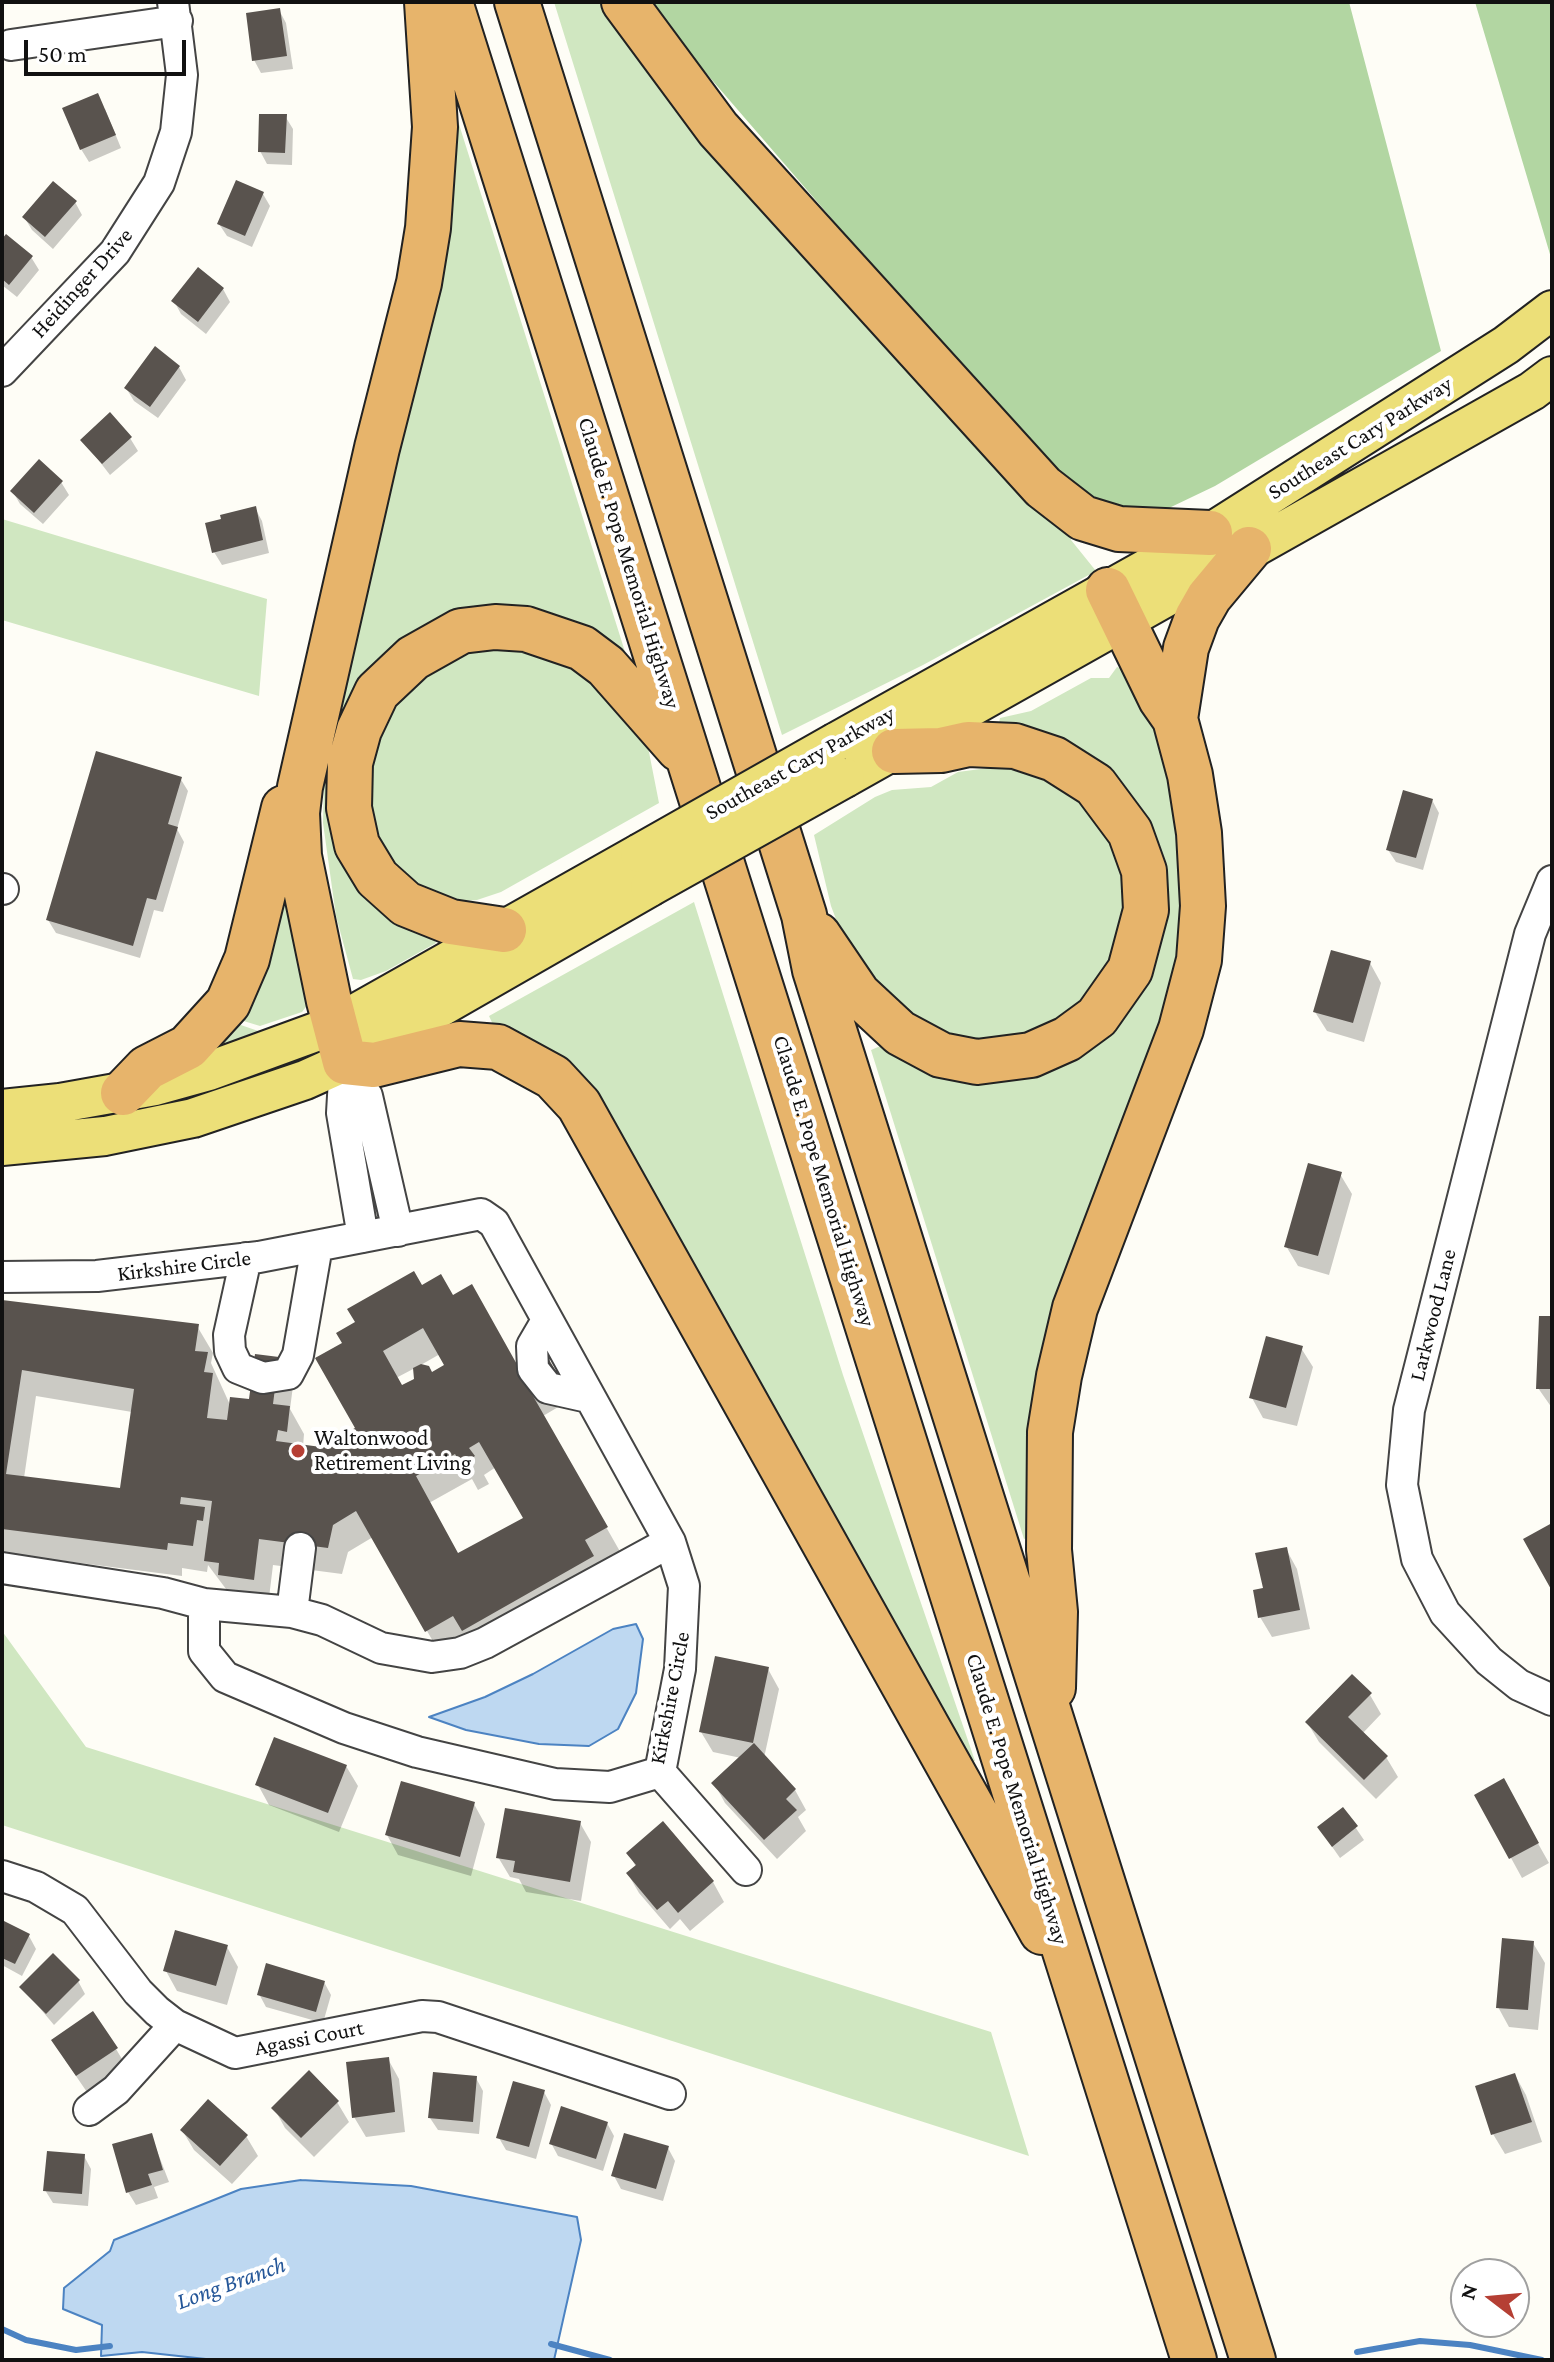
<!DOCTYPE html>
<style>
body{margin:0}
#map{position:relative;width:1554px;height:2362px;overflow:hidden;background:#fefdf6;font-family:"Crimson Pro",serif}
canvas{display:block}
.frame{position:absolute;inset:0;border:4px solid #111;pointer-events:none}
.north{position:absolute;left:1450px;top:2258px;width:80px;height:80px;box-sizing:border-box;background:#fff;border:2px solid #a0a0a0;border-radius:50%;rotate:286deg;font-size:22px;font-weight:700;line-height:32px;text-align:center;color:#111}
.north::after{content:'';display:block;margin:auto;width:28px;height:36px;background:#b53f34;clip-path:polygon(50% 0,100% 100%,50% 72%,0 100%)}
.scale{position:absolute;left:24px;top:40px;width:162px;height:36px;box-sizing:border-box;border:4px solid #111;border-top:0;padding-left:10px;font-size:24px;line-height:28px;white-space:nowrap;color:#111;-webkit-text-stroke:6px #fff;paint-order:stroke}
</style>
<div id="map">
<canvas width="1554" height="2362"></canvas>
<div class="frame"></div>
<div class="north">N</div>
<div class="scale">50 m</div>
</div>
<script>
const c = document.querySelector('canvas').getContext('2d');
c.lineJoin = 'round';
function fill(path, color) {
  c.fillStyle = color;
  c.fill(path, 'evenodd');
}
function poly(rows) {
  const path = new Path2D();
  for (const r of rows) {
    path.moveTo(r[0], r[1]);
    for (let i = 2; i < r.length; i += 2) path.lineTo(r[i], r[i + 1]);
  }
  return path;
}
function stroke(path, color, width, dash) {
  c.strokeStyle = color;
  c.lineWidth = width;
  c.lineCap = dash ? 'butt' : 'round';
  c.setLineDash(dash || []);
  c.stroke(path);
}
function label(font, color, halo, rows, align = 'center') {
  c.font = font + ' "Crimson Pro",serif';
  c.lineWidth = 8;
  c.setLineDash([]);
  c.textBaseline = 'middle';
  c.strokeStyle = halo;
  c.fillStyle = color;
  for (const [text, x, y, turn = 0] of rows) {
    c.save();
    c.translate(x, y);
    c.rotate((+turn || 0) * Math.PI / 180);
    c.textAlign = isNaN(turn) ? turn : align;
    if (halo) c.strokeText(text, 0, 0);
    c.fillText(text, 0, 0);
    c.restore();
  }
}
fill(poly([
 [554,2,608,2,1070,527,1071,540,1096,571,923,665,782,735],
 [458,121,626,655,616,661,433,632,333,782,436,943,386,971,361,980,353,979,336,916,323,823,324,779,450,125],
 [2,519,267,599,259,696,2,620],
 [478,641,587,663,647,742,659,803,501,892,477,900,452,902,408,889,361,820,358,786,391,693],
 [1117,667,1126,670,1139,690,1162,746,1178,822,1182,909,1175,975,1038,1533,1024,1539,871,1050,892,1041,911,1056,1098,1037,1145,831,998,728,1000,718,1031,711,1091,678,1109,678],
 [990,762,1061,773,1133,871,1109,989,1014,1048,925,1036,852,961,831,906,814,835,875,797,892,790,931,787,958,772,988,768],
 [282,879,309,1003,302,1012,260,1026,237,1019],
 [694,902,843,1375,975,1761,963,1765,681,1256,497,1033,489,1016],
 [235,1023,264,1033,277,1031,198,1053],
 [2,1631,86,1747,991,2032,1029,2156,2,1825]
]), '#d0e7c1');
fill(poly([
 [653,2,1349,2,1441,351,1215,486,1169,508,1119,510,1075,489,1022,439,674,36],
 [1475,2,1552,2,1552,261]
]), '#b2d6a2');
const water = poly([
 [636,1624,643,1639,636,1693,618,1729,589,1746,539,1744,466,1730,429,1717,485,1697,533,1674,613,1629,636,1624],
 [301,2180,411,2186,577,2217,581,2240,554,2360,215,2360,142,2352,101,2356,102,2325,63,2309,64,2288,110,2251,114,2240,241,2189,301,2180]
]);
fill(water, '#bed8f1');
stroke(water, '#4c83c2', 2);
fill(poly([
 [279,10,286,23,293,69,261,73,254,60],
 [105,109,121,148,89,162,81,149],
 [285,116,293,129,292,165,267,164,260,151],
 [263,194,270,206,252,247,227,236,219,224],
 [75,202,82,215,53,249,32,230,24,217],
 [2,242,31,257,39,270,17,297,2,285],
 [198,270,223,289,230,302,206,334,181,314,174,301],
 [179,367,186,380,158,418,134,401,126,388],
 [130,438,138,451,110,475,83,440],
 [61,482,69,495,43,524,20,504,13,492],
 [255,508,262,521,269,553,222,565,214,552],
 [180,778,188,791,177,829,184,842,163,912,154,910,140,958,56,933,48,920],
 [1432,800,1439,813,1423,870,1396,862,1388,850],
 [1370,963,1381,983,1364,1042,1327,1031,1315,1012],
 [1340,1174,1352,1194,1329,1275,1298,1266,1286,1246],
 [422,1287,452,1297,519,1370,570,1400,543,1416,622,1555,442,1657,373,1537,348,1552,342,1574,273,1565,268,1606,235,1601,208,1565,207,1572,182,1568,182,1576,2,1553,2,1304,197,1326,213,1353,211,1363,231,1407,251,1402,257,1356,293,1386,290,1409,304,1434,303,1447,322,1450,358,1429,345,1344],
 [440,1354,447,1366,432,1374,419,1366],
 [415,1368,416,1380,402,1387,396,1378],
 [36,1396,132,1412,122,1490,24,1478],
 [496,1467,526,1519,458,1556,429,1503,472,1479,478,1490,489,1484,484,1475],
 [1552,1318,1552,1408,1538,1388],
 [1301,1348,1313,1367,1297,1426,1263,1418,1252,1398],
 [1286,1549,1297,1569,1310,1629,1272,1637,1260,1617,1265,1590],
 [768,1669,779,1689,764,1758,795,1790,806,1810,798,1817,806,1831,777,1859,725,1803,714,1783,741,1758,713,1752,701,1732],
 [1370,1695,1381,1714,1362,1734,1386,1757,1398,1777,1376,1799,1319,1742,1307,1722],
 [346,1766,358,1786,339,1832,269,1805,258,1785],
 [1503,1781,1549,1863,1522,1878,1477,1796],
 [474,1804,485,1824,471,1876,398,1855,387,1835],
 [1343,1809,1364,1840,1340,1858,1319,1828],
 [580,1823,591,1842,581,1901,526,1892,519,1879,510,1877,498,1857],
 [663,1824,713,1882,724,1902,690,1931,680,1919,670,1929,639,1893,628,1874,636,1867,629,1854],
 [2,1923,29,1936,36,1949,22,1976,2,1965],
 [1533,1943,1545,1963,1538,2030,1509,2027,1498,2007],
 [227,1947,238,1967,227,2005,177,1991,166,1971],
 [78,1981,85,1994,54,2025,22,1987],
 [324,1982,331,1995,323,2023,266,2007,259,1994],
 [116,2049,128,2069,89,2095,65,2060],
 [388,2059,399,2079,405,2132,366,2137,354,2117],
 [1515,2075,1526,2095,1542,2142,1505,2154,1493,2134,1478,2088],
 [476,2078,483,2091,479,2134,438,2130,430,2118],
 [544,2092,551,2105,536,2159,506,2150,499,2138],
 [337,2102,349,2122,314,2157,285,2128,274,2108],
 [607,2123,614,2136,603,2171,558,2156,551,2143],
 [182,2130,246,2136,258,2156,232,2184,194,2150],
 [151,2135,169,2182,154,2187,158,2198,136,2205,128,2192],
 [668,2148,675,2161,663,2201,621,2189,614,2176],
 [84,2156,91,2169,88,2206,53,2203,45,2190]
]), '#0003');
stroke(poly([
 [2,2329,26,2340,76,2350,110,2346],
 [551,2344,610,2360],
 [1357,2352,1420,2341,1470,2345,1542,2360]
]), '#4c83c2', 6);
fill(poly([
 [280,8,287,56,252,61,246,13],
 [98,93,116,135,80,150,62,108],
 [259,114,287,114,285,153,258,152],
 [236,180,264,192,245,236,217,224],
 [53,181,77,201,45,237,22,217],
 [6,234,33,256,9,285,2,279,2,239],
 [198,267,224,288,198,322,171,301],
 [155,346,180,366,150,407,124,388],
 [110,412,132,437,102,464,80,440],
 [39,459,63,481,34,513,10,491],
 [256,506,263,540,212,553,205,523,221,519,220,515],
 [96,751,182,777,168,824,178,827,156,900,147,898,133,946,46,920],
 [1403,790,1433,799,1416,858,1386,850],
 [1331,950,1371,961,1353,1023,1313,1012],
 [1308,1163,1342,1172,1318,1256,1284,1247],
 [414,1271,422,1285,441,1274,453,1295,472,1284,519,1368,545,1353,557,1373,529,1389,608,1527,585,1540,594,1556,462,1631,453,1616,425,1632,356,1511,333,1525,328,1548,259,1539,254,1580,218,1575,219,1563,204,1561,212,1501,181,1497,180,1504,205,1507,203,1521,197,1520,193,1546,168,1543,167,1550,2,1529,2,1300,199,1324,195,1351,208,1352,204,1372,213,1373,207,1418,227,1420,230,1397,249,1399,255,1354,279,1357,273,1404,290,1406,287,1432,278,1430,276,1441,321,1447,355,1428,315,1358,342,1343,336,1333,355,1322,347,1309],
 [423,1328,444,1365,432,1372,429,1366,421,1364,413,1368,414,1379,402,1385,383,1351],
 [22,1370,134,1389,120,1488,6,1474],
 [479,1442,523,1518,458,1553,416,1476,455,1454,461,1465,475,1456,469,1448],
 [1539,1316,1552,1316,1552,1389,1536,1389],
 [1266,1336,1303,1346,1286,1408,1249,1398],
 [1552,1523,1552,1591,1523,1539],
 [1287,1547,1300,1610,1258,1618,1253,1590,1263,1588,1255,1553],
 [715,1656,769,1667,753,1743,699,1732],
 [1352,1674,1372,1693,1348,1717,1388,1756,1364,1780,1305,1722],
 [274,1737,347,1765,328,1813,255,1785],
 [754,1743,796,1789,786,1799,797,1810,764,1840,711,1783],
 [1504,1778,1539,1843,1509,1859,1474,1795],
 [401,1781,475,1802,460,1857,385,1835],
 [1343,1807,1358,1826,1332,1847,1317,1827],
 [505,1808,581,1821,570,1882,513,1872,515,1861,496,1858],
 [663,1821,714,1881,678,1913,668,1901,657,1910,626,1873,636,1865,626,1853],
 [2,1920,30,1934,15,1964,2,1958],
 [175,1930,228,1945,216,1986,163,1971],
 [1502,1938,1534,1941,1528,2010,1496,2008],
 [53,1953,80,1980,46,2014,19,1987],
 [266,1963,325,1981,316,2012,257,1995],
 [93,2011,118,2048,76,2076,51,2040],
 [389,2057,395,2112,352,2118,346,2062],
 [309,2070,339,2101,301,2138,271,2108],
 [433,2072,477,2076,473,2122,428,2118],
 [1515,2073,1532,2122,1491,2135,1475,2086],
 [513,2081,545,2090,529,2147,496,2138],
 [208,2099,248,2135,220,2166,180,2130],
 [561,2106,608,2122,596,2159,549,2144],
 [152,2133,163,2170,148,2174,152,2185,126,2193,112,2144],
 [624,2133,669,2146,656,2189,611,2176],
 [47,2151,85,2154,82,2194,43,2191]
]), '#59534e');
const minor = poly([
 [11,45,177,21],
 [2,371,115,252,159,183,176,132,182,75,173,2],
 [1552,881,1530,934,1409,1410,1402,1485,1417,1559,1445,1613,1489,1661,1519,1685,1552,1700],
 [2,889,3,889],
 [345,1062,367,1096,398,1231],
 [345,1062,342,1113,363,1237],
 [246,1258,229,1335,230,1351,238,1368,263,1378,288,1374,298,1355,317,1246],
 [2,1277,97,1276,259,1257,481,1214,494,1223,670,1542,684,1586,680,1669,660,1772],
 [546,1322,532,1346,533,1369,548,1388,588,1397],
 [2,1568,163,1593,204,1604,204,1651,225,1677,344,1728,417,1752,555,1784,610,1787,660,1772],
 [204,1604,292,1612,322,1620,381,1648,432,1657,460,1653,485,1643,670,1542],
 [292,1612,300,1548],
 [660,1772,746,1870],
 [2,1876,36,1887,75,1910,138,1992,157,2011,175,2025,235,2053,422,2016,438,2017,670,2094],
 [89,2110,116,2090,175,2025]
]);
const major = poly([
 [836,742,1210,533,1506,345,1552,310],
 [845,778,1532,391,1552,376],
 [2,1109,60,1103,155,1086,209,1071,335,1025,640,853],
 [2,1146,105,1136,193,1118,305,1080,345,1062,650,887]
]);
const highway = poly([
 [427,2,435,127,428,228,419,283,377,448,300,787,297,813,299,856,329,1001,345,1062,374,1065,459,1044,498,1047,553,1077,579,1105,1042,1932],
 [450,2,1194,2360],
 [517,2,804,915,815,970,1253,2360],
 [624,2,718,129,1043,487,1083,518,1119,529,1210,533],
 [1175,719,1186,648,1197,618,1209,597,1249,549],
 [504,930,451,922,406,904,377,878,357,845,349,808,350,763,359,730,377,692,413,658,461,631,495,627,526,629,582,648,606,666,679,749],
 [818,935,858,994,900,1033,941,1055,977,1062,1031,1055,1067,1039,1097,1017,1130,970,1146,910,1144,871,1130,832,1095,785,1054,759,1015,746,968,744,941,750,894,751],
 [123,1093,147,1068,188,1047,228,1003,247,959,284,808],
 [1053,1688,1055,1612,1049,1550,1050,1432,1059,1376,1075,1308,1181,1029,1199,960,1203,906,1199,833,1190,775,1175,719,1161,699,1108,590]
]);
stroke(minor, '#444', 34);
stroke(major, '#222', 42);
stroke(highway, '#222', 48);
stroke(minor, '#fff', 30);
stroke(major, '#ecdf78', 38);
stroke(highway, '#e7b46b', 44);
const majorBridge = poly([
 [640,853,836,742],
 [650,887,845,778]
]);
stroke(majorBridge, '#222', 42, []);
stroke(majorBridge, '#ecdf78', 38);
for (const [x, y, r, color] of [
 [298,1451,8,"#b53f34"]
]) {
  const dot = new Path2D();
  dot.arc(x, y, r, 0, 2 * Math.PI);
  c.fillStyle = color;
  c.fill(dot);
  stroke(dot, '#fff', 3);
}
label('22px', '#111', '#fff', [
 ["Heidinger Drive",82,283,-48],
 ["Southeast Cary Parkway",1360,438,-32],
 ["Claude E. Pope Memorial Highway",629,563,73],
 ["Southeast Cary Parkway",800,763,-29],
 ["Claude E. Pope Memorial Highway",824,1181,73],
 ["Kirkshire Circle",184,1266,-7],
 ["Larkwood Lane",1433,1315,-76],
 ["Kirkshire Circle",670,1698,-79],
 ["Claude E. Pope Memorial Highway",1017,1799,73],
 ["Agassi Court",309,2038,-11]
]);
label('22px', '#111', '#fff', [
 ["Waltonwood",314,1438],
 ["Retirement Living",314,1463]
], 'left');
label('italic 24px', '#245698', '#fff', [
 ["Long Branch",231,2283,-20]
]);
</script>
